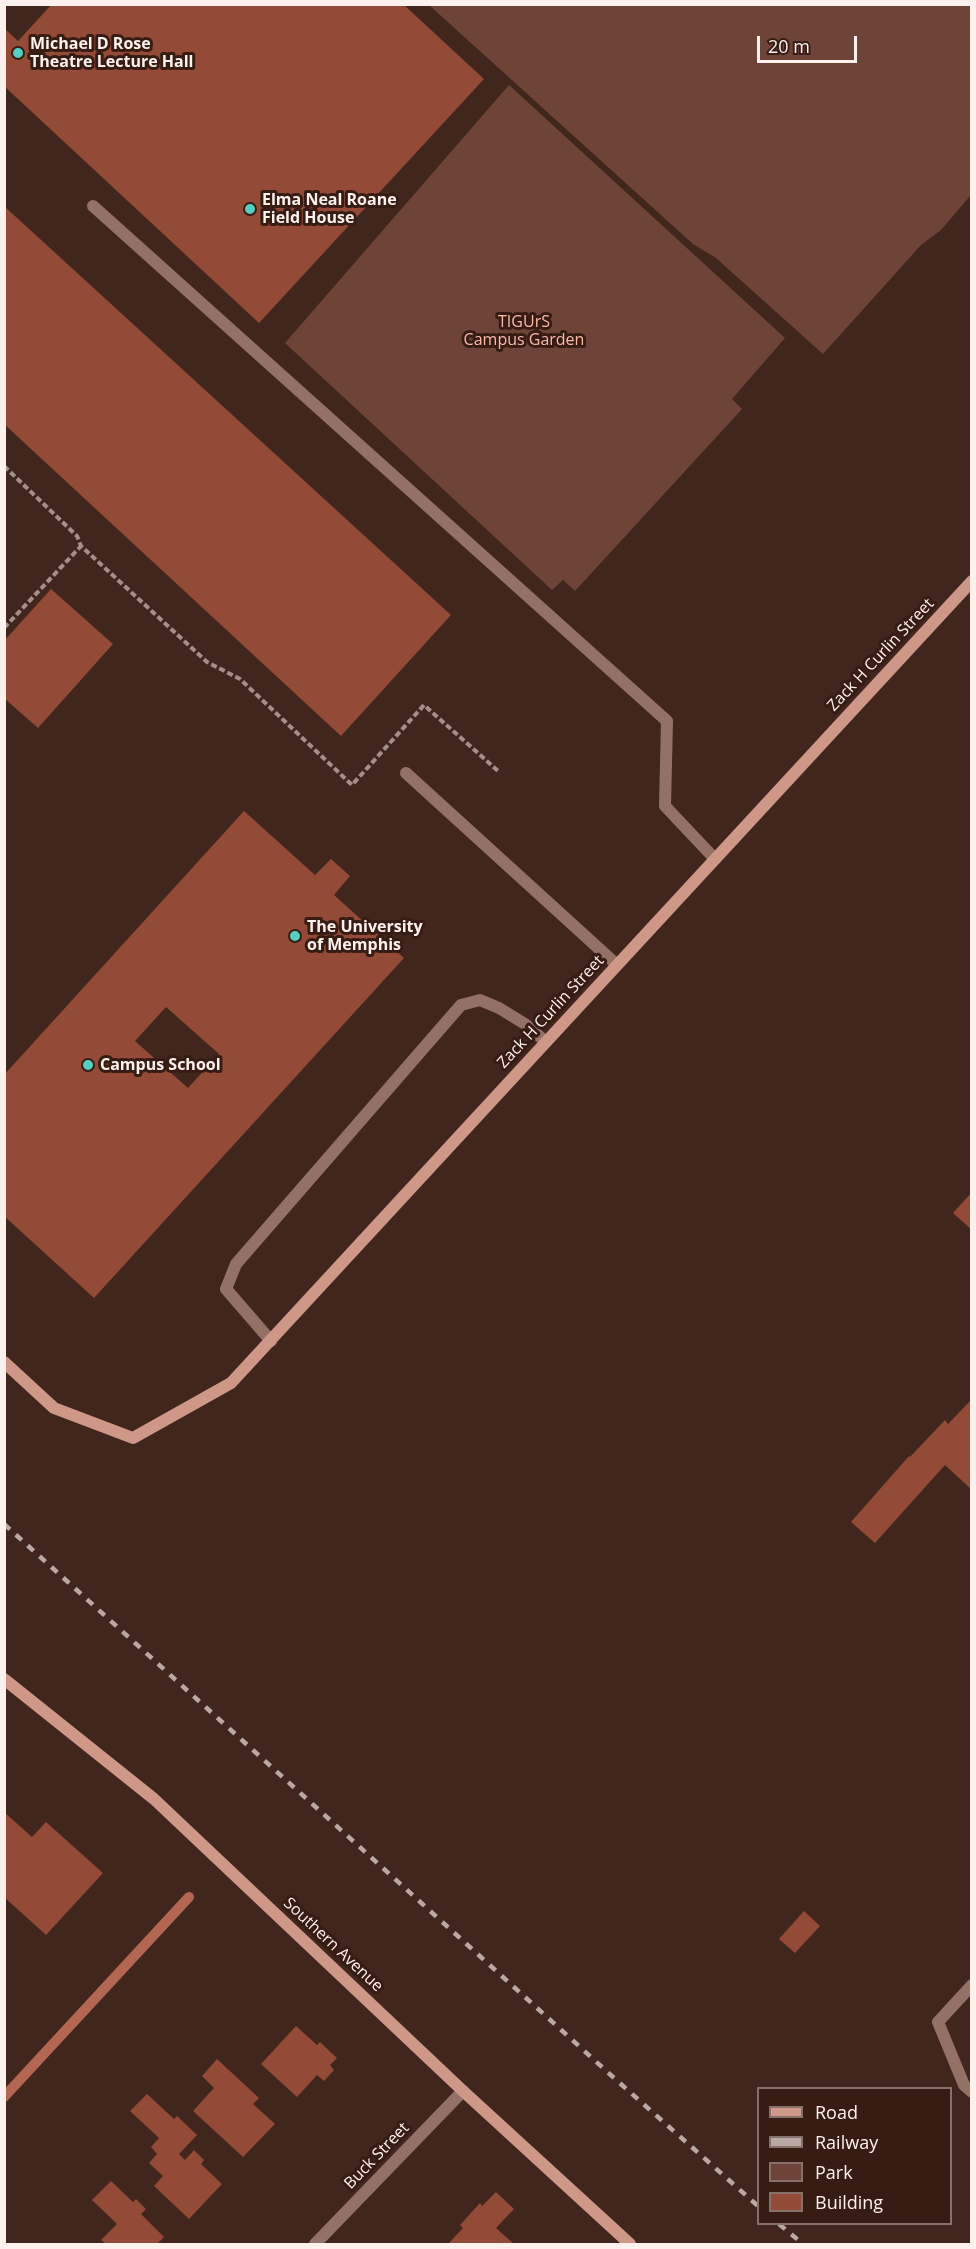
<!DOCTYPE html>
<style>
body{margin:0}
#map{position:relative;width:976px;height:2249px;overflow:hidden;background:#41261e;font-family:"Open Sans",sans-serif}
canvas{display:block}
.frame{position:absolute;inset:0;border:6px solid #fdf1ee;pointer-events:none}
.legend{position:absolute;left:757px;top:2087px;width:195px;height:138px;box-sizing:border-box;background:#371c14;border:2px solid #86716b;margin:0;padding:8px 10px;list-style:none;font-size:18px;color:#fdf1ee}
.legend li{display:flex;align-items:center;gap:12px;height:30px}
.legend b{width:30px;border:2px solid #86716b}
.scale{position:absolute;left:757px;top:36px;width:100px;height:27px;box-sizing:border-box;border:3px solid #fdf1ee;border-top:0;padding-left:8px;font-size:18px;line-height:21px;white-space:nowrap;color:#fdf1ee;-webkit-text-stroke:4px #371c14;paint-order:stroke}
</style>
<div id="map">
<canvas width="976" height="2249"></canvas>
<div class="frame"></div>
<ul class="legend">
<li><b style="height:8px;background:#ce9787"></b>Road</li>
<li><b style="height:8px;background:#b9a8a3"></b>Railway</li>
<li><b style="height:16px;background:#6f4438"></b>Park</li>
<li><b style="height:16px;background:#934a36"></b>Building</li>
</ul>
<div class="scale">20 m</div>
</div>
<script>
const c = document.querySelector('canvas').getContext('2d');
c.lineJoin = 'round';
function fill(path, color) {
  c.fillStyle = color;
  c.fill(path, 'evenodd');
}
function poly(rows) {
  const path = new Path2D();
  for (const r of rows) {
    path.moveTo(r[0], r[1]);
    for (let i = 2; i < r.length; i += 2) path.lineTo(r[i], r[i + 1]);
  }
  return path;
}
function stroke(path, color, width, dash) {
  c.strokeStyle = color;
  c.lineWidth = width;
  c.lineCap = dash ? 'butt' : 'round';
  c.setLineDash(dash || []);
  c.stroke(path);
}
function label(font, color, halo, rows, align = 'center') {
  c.font = font + ' "Open Sans",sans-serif';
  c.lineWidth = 6;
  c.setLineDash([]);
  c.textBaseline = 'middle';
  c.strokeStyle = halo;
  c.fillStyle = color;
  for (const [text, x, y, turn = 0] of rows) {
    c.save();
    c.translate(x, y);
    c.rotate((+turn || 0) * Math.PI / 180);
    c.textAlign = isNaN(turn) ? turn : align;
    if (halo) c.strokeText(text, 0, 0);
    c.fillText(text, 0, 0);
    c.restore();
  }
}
fill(poly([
 [429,5,971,5,971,195,941,230,921,245,823,354,716,258,693,244],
 [509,85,785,338,732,399,742,409,575,591,563,580,552,590,285,343]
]), '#6f4438');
stroke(poly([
 [4,2097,189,1897]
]), '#b36752', 10);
fill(poly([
 [52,4,403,4,484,79,259,323,4,86,4,28,18,41],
 [4,206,451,615,341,736,4,424],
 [51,589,113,644,38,728,4,698,4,641],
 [244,811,315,875,331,859,350,876,334,895,404,958,94,1298,4,1216,4,1075],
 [166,1007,219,1054,188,1088,135,1041],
 [972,1192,972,1230,953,1213],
 [972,1399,972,1490,945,1465,875,1543,851,1522,909,1456,910,1457,945,1420,948,1424],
 [4,1812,32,1837,46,1822,103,1873,46,1935,4,1897],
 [804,1911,820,1926,795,1953,779,1939],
 [296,2026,317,2045,320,2042,337,2058,330,2065,334,2070,324,2081,317,2075,297,2097,261,2064],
 [217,2059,259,2098,253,2104,275,2124,243,2157,193,2111,214,2088,202,2076],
 [147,2094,174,2119,177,2116,197,2135,179,2154,185,2160,194,2150,204,2160,201,2164,222,2184,189,2219,154,2186,163,2176,149,2163,157,2154,151,2147,159,2138,130,2111],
 [111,2181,133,2202,136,2199,146,2209,141,2214,164,2237,157,2244,106,2244,101,2240,117,2224,92,2200],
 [496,2192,514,2209,496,2228,514,2244,448,2244,463,2228,460,2225,480,2203,482,2206]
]), '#934a36');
stroke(poly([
 [4,466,77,536,81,546,207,662,240,679,352,785,424,705,498,771],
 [4,628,81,546]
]), '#a3908a', 4, [6, 3]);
stroke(poly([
 [93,206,667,721,665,806,715,859],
 [406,773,617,965],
 [271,1341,226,1289,236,1264,461,1005,480,1000,499,1008,525,1024,546,1042],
 [972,1985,938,2022,964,2085,972,2092]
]), '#947167', 12);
stroke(poly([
 [315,2244,463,2091]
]), '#947167', 12);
stroke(poly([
 [4,1362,54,1408,133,1438,231,1383,972,581],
 [4,1679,154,1799,463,2091,630,2244]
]), '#ce9787', 12);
stroke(poly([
 [4,1524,613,2077,758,2206],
 [779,2224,803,2244]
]), '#b9a8a3', 4.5, [8, 8]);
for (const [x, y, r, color] of [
 [18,53,6,"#57cec2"],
 [250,209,6,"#57cec2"],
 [295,936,6,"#57cec2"],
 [88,1065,6,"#57cec2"]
]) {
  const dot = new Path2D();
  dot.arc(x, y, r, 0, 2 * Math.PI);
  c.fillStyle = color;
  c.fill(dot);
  stroke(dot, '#371c14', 2);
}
label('bold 16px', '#fdf1ee', '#371c14', [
 ["Michael D Rose",30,44],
 ["Theatre Lecture Hall",30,62],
 ["Elma Neal Roane",262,200],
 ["Field House",262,218],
 ["The University",307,927],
 ["of Memphis",307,945],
 ["Campus School",100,1065]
], 'left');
label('16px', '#fbbaa7', '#371c14', [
 ["TIGUrS",524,322],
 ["Campus Garden",524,340]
]);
label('16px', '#fdf1ee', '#371c14', [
 ["Zack H Curlin Street",881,655,-47],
 ["Zack H Curlin Street",551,1012,-47],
 ["Southern Avenue",333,1945,43],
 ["Buck Street",377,2156,-46]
]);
</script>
